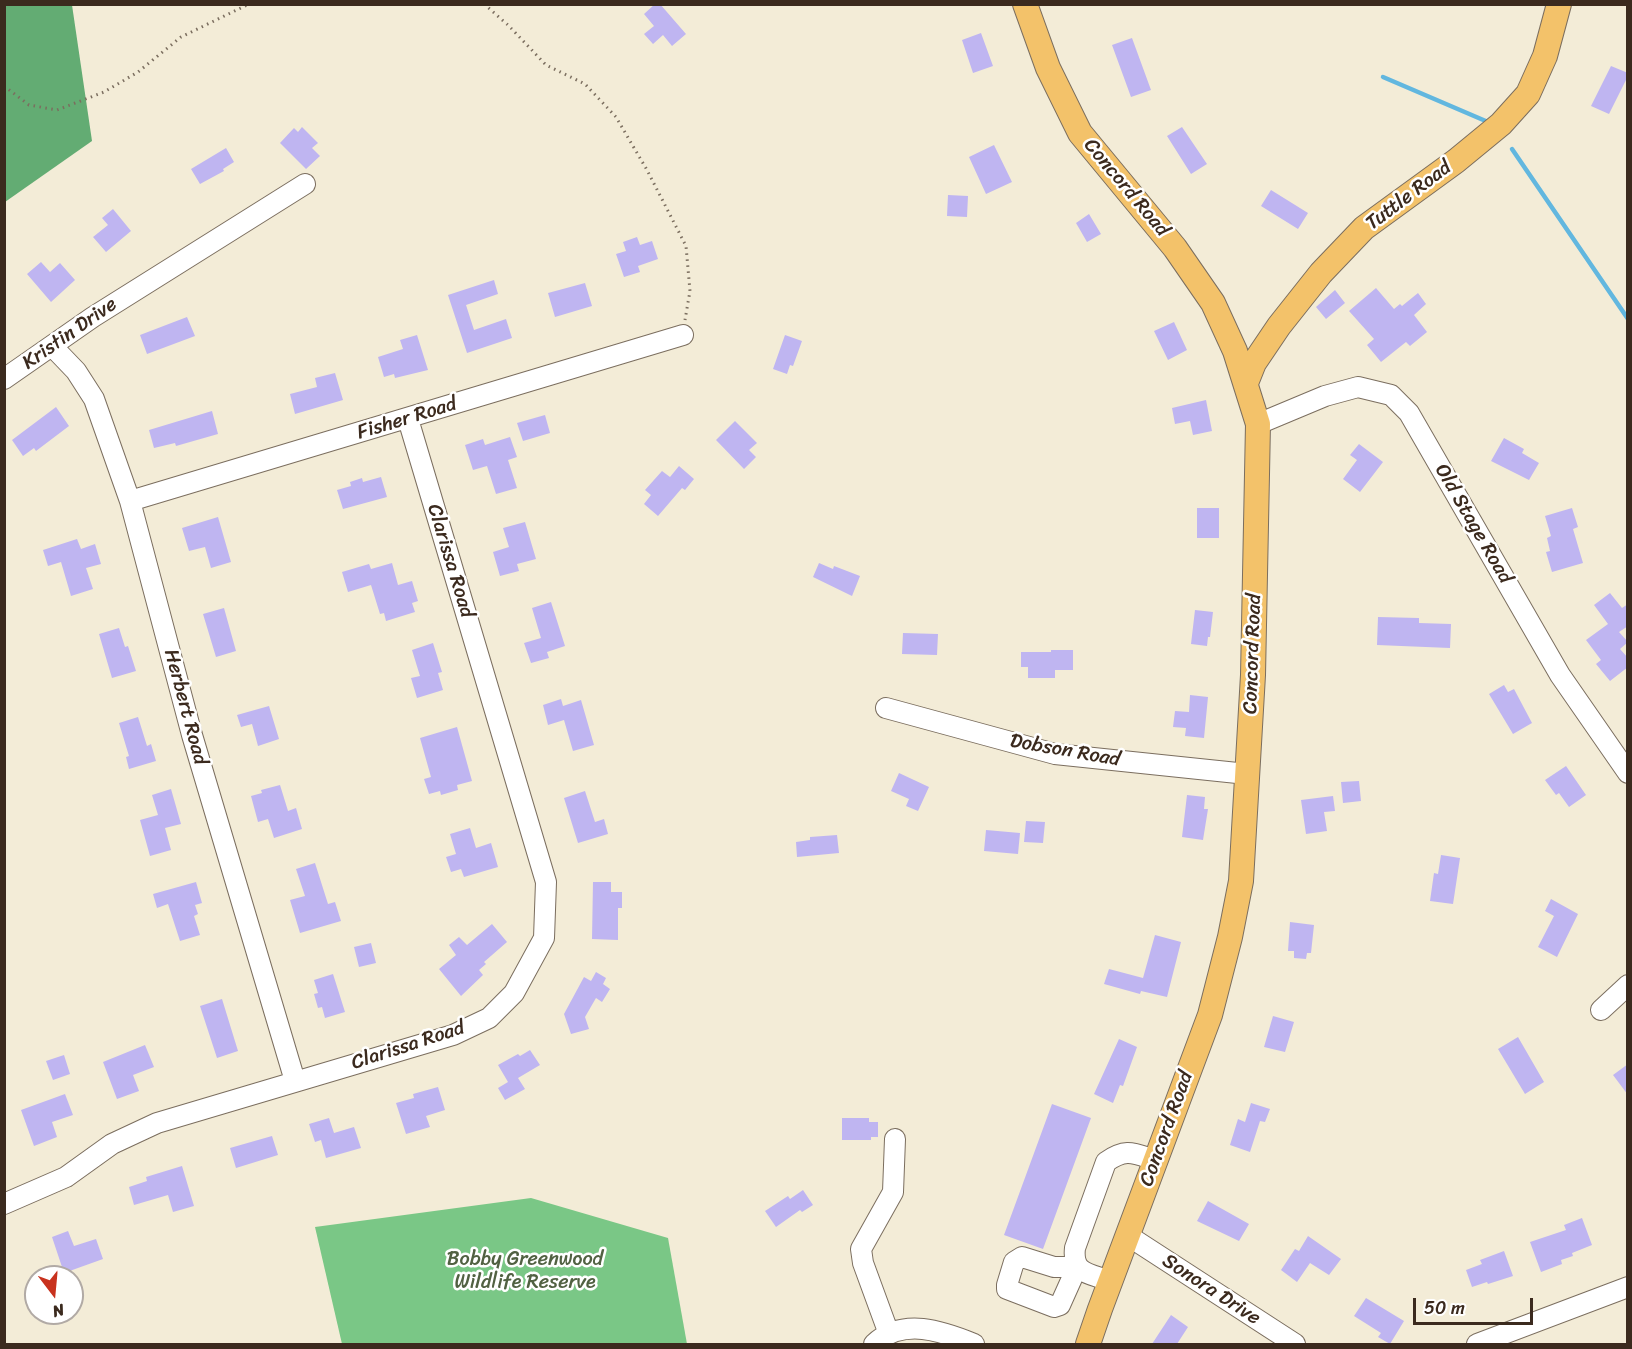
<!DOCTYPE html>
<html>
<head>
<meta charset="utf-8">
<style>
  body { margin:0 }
  #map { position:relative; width:1632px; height:1349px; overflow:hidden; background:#f3ecd7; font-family:Sriracha,sans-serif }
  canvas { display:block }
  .frame { position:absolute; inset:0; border:6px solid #3b2a1e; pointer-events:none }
  .north { position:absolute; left:24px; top:1265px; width:60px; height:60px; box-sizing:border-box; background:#fff; border:2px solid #b1aaa5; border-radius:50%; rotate:164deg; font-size:16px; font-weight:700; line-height:24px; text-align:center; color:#3b2a1e }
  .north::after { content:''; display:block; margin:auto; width:21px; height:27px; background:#c8321e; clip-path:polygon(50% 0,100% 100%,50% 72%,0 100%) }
  .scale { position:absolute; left:1413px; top:1298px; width:120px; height:27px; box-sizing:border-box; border:3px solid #3b2a1e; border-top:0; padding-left:8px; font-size:18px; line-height:21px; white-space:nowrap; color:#3b2a1e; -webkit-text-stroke:4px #fff; paint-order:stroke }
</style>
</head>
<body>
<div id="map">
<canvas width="1632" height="1349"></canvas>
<div class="frame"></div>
<div class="north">N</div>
<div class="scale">50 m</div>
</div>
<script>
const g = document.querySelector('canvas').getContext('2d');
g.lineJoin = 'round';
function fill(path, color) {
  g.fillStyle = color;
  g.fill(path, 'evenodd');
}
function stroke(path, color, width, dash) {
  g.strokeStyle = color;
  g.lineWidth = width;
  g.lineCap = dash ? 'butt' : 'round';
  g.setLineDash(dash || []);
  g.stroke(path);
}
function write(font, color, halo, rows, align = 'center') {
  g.font = font + ' Sriracha,sans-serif';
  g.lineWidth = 5;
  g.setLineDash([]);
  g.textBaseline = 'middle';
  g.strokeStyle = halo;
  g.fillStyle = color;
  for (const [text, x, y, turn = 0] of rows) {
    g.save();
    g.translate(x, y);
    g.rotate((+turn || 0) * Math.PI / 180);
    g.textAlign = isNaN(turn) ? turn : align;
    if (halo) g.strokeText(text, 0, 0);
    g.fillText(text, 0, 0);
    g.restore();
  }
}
fill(new Path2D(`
  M 531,1198 L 668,1238 L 687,1344 L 342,1344 L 315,1227 Z`), '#7ac786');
fill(new Path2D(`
  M 5,4 L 72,5 L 92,141 L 5,202 Z`), '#63ac73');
stroke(new Path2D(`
  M 1383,77 L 1488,122
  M 1512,149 L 1628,319`), '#62b7df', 4.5);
fill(new Path2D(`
  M 655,4 L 660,4 L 686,34 L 672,46 L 663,35 L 653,44 L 644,34 L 654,26 L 644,14 Z
  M 981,33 L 993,66 L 973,73 L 962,40 Z
  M 1132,38 L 1151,90 L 1131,97 L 1112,45 Z
  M 1611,66 L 1628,73 L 1628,76 L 1609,114 L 1591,106 Z
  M 302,127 L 318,143 L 312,148 L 320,156 L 306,169 L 280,143 L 294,128 L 298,132 Z
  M 1182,127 L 1207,164 L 1191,174 L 1167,136 Z
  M 994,145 L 1012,182 L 986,194 L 969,157 Z
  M 226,148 L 234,162 L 223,169 L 224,171 L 200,184 L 191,169 Z
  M 1271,190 L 1308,213 L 1298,229 L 1261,206 Z
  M 948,195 L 968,196 L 967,217 L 947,216 Z
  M 113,209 L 131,231 L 106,252 L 93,237 L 108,225 L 102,218 Z
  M 1089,214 L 1101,234 L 1087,242 L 1076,223 Z
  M 637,237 L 640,245 L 652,241 L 658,259 L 638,266 L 640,272 L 624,277 L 616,254 L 626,251 L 623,242 Z
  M 41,262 L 50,272 L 60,263 L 75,280 L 51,302 L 27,274 Z
  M 494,280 L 498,294 L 466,305 L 474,330 L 506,319 L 512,338 L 467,353 L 448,295 Z
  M 585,283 L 592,306 L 555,317 L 548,293 Z
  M 1376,288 L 1394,309 L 1400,304 L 1402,306 L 1418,293 L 1426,304 L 1414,315 L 1427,332 L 1410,346 L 1406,342 L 1381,362 L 1367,345 L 1374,339 L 1349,311 Z
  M 1335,290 L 1345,303 L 1326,319 L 1316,307 Z
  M 187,317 L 195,336 L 147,354 L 140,335 Z
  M 1174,322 L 1187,350 L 1168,360 L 1154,331 Z
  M 417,335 L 428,370 L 395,378 L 394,374 L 384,377 L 378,357 L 403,349 L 400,340 Z
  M 785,335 L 802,341 L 793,366 L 790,365 L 787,374 L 773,369 Z
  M 335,373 L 343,400 L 295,414 L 290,394 L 317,387 L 315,378 Z
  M 1206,400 L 1212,431 L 1193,435 L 1190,421 L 1175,424 L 1172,408 Z
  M 56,407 L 69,426 L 36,451 L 34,448 L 23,456 L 12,440 Z
  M 212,411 L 218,434 L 176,446 L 175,443 L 154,448 L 149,430 Z
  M 545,415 L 550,433 L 523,441 L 517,423 Z
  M 735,421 L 757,443 L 749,450 L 756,457 L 744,469 L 716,440 Z
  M 510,437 L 517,457 L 508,460 L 517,488 L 496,494 L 487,466 L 473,470 L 465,445 L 483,439 L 485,445 Z
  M 1504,438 L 1524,449 L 1522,453 L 1539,463 L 1529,480 L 1491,461 Z
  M 1359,444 L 1383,462 L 1360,492 L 1343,479 L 1357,460 L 1350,455 Z
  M 679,466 L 694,479 L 685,490 L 682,488 L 658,516 L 644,504 L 651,495 L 645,490 L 662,471 L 670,477 Z
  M 381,477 L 387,497 L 343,509 L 337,490 L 351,486 L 350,482 L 362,478 L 363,482 Z
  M 1197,508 L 1219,508 L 1219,538 L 1197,538 Z
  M 1572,508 L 1578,527 L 1573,529 L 1583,563 L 1552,572 L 1546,552 L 1550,551 L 1547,538 L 1551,536 L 1545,516 Z
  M 218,517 L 231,562 L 211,568 L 205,547 L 189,551 L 182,528 Z
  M 525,522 L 536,559 L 517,564 L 519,571 L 500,576 L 493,552 L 509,547 L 503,528 Z
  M 77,539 L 81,549 L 95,544 L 101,564 L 86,568 L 93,589 L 71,596 L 61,562 L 48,566 L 43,550 Z
  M 392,563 L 398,585 L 412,581 L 418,601 L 412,603 L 415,612 L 386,621 L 384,613 L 380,614 L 371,585 L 348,592 L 342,572 L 369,564 L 371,569 Z
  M 819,563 L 833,569 L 834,566 L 860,576 L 852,596 L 813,577 Z
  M 1610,593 L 1622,608 L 1628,604 L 1628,626 L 1619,632 L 1628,642 L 1620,649 L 1628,658 L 1628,667 L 1610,681 L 1596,664 L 1601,660 L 1586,640 L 1608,624 L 1594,605 Z
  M 551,602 L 565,646 L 547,652 L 549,658 L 531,663 L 524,643 L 541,638 L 532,608 Z
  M 224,608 L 236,651 L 216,657 L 203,614 Z
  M 1195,610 L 1213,612 L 1210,637 L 1208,637 L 1207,646 L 1191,644 Z
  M 1378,617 L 1419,618 L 1419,623 L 1451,624 L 1450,648 L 1377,645 Z
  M 119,628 L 125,647 L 128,646 L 136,671 L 112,678 L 99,634 Z
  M 903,633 L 938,634 L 937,655 L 902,654 Z
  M 433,643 L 442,672 L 438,673 L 443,690 L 417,698 L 411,678 L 420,676 L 412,650 Z
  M 1051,650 L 1073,650 L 1073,670 L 1055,670 L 1055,678 L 1028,678 L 1028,667 L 1021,667 L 1021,652 L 1051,652 Z
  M 1504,685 L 1508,692 L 1514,689 L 1532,723 L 1513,734 L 1489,694 Z
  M 1190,695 L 1208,697 L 1204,738 L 1185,736 L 1186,728 L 1173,727 L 1175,711 L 1189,712 Z
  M 561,699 L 563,706 L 581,700 L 594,745 L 573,751 L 564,720 L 548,725 L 543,705 Z
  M 269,706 L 279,739 L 258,746 L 252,724 L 241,727 L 237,715 Z
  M 138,717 L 147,746 L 151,744 L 156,761 L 129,769 L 126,757 L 129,756 L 119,723 Z
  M 457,727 L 472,781 L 457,785 L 458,790 L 441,795 L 440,791 L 429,794 L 424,779 L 431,777 L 420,738 Z
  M 1566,766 L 1586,795 L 1569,807 L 1559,793 L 1556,795 L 1545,780 Z
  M 899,773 L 929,787 L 918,811 L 906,806 L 909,799 L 891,791 Z
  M 1359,781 L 1361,801 L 1343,803 L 1341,782 Z
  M 280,785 L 288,811 L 296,808 L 302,829 L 274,838 L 268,819 L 258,822 L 251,796 L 262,793 L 261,790 Z
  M 171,789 L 181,824 L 165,828 L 171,850 L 150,856 L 140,820 L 158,815 L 152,795 Z
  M 585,791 L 595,822 L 604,819 L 608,834 L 578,843 L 564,798 Z
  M 1187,795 L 1205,797 L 1204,809 L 1208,809 L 1203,840 L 1182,837 Z
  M 1333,796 L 1335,811 L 1324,812 L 1327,831 L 1306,834 L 1301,800 Z
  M 1026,821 L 1045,822 L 1043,843 L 1024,842 Z
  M 470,828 L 476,848 L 491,843 L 498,867 L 464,877 L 461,869 L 451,872 L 446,857 L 456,854 L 450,834 Z
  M 986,830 L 1020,833 L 1018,854 L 984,851 Z
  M 837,835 L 839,853 L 797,857 L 796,842 L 810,840 L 810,837 Z
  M 1441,855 L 1460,858 L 1453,904 L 1430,901 L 1434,873 L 1438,874 Z
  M 315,863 L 328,904 L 335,902 L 341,921 L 300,933 L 290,900 L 305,896 L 296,869 Z
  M 196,882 L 202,903 L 195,905 L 198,914 L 194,916 L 200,935 L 180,941 L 168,904 L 157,908 L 153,894 Z
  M 593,882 L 611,882 L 611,892 L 622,892 L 622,908 L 618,908 L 618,940 L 592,939 Z
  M 1551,899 L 1578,914 L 1557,957 L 1538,947 L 1554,916 L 1545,911 Z
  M 1290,922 L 1314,925 L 1311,953 L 1307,953 L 1306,959 L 1294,958 L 1294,951 L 1288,951 Z
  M 492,924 L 507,942 L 484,962 L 486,964 L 479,970 L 483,975 L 461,996 L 439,969 L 456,955 L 449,945 L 459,937 L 467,945 Z
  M 1155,935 L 1181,942 L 1167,997 L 1141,991 L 1140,994 L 1104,984 L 1109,969 L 1143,978 Z
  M 371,943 L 376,963 L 359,967 L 354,947 Z
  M 596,972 L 606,978 L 603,984 L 610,989 L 602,1002 L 596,998 L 585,1017 L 589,1029 L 571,1034 L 564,1014 L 584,977 L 591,981 Z
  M 333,974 L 345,1012 L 325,1018 L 322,1007 L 318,1008 L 314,994 L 318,993 L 314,980 Z
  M 222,999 L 238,1051 L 217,1058 L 200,1006 Z
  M 1273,1016 L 1294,1022 L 1285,1052 L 1264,1047 Z
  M 1518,1037 L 1544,1082 L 1525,1094 L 1498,1049 Z
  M 1119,1039 L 1137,1047 L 1123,1086 L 1120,1085 L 1113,1103 L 1094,1094 Z
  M 145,1045 L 154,1067 L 133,1075 L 139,1091 L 117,1099 L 103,1062 Z
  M 530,1050 L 540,1065 L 518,1078 L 525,1089 L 505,1100 L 498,1088 L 508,1082 L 498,1065 L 518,1054 L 520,1056 Z
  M 64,1055 L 70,1074 L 53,1080 L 46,1061 Z
  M 1628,1064 L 1628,1095 L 1613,1075 Z
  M 438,1087 L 445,1110 L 426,1116 L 430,1127 L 406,1134 L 396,1103 L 414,1098 L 413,1094 Z
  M 65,1094 L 73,1115 L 52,1122 L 57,1137 L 34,1146 L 21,1110 Z
  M 1251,1103 L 1270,1109 L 1265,1122 L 1260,1121 L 1250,1152 L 1230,1145 L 1238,1119 L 1245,1122 Z
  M 1052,1104 L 1091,1118 L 1043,1249 L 1004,1235 Z
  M 329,1118 L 334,1133 L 354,1127 L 361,1148 L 326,1158 L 321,1140 L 315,1142 L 309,1124 Z
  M 842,1118 L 869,1118 L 869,1122 L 878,1122 L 878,1137 L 871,1137 L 871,1140 L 842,1140 Z
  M 272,1136 L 278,1155 L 236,1168 L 230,1148 Z
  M 182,1166 L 194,1206 L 173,1212 L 168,1195 L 134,1205 L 129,1187 L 147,1181 L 146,1177 Z
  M 803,1190 L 813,1205 L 802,1212 L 800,1210 L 776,1227 L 765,1211 L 788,1196 L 790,1199 Z
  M 1208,1201 L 1249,1224 L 1239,1241 L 1197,1221 Z
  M 1582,1218 L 1592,1245 L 1572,1253 L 1573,1256 L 1561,1260 L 1562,1264 L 1541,1272 L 1530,1242 L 1566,1230 L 1564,1225 Z
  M 68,1231 L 74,1246 L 96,1239 L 103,1259 L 64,1273 L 52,1237 Z
  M 1308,1236 L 1341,1259 L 1329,1275 L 1310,1263 L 1297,1282 L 1281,1270 L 1295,1249 L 1299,1251 Z
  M 1504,1251 L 1513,1276 L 1488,1284 L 1487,1282 L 1472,1287 L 1466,1270 L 1482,1264 L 1480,1260 Z
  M 1366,1298 L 1404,1321 L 1390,1344 L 1378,1337 L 1381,1333 L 1354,1316 Z
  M 1171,1315 L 1188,1327 L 1177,1344 L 1152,1344 Z`), '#bfb5f1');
const minor = new Path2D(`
  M 52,346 L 76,371 L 94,399 L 130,501 L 192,735 L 295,1081
  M 4,379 L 93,317 L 305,184
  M 1258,424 L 1325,396 L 1358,387 L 1391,395 L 1409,413 L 1560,675 L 1628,773
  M 130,501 L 683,335
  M 886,708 L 1055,754 L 1247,774
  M 1601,1010 L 1628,985
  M 4,1204 L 66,1177 L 112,1144 L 157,1123 L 453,1035 L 489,1018 L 514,993 L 544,938 L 546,882 L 408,419
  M 1127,1235 L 1295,1344
  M 1022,1257 L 1054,1267 L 1077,1267 L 1060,1305 L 1054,1307 L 1007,1289 L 1007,1285 L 1014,1262 Z
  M 1110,1281 C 1089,1273 1072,1274 1075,1248 L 1106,1162 C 1126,1148 1133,1153 1155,1160
  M 889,1334 L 863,1263 L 861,1249 L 893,1192 L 895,1139
  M 874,1344 C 903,1317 942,1331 974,1344
  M 1477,1344 L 1628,1287`);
const major = new Path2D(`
  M 1025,4 L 1048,68 L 1080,133 L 1175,248 L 1213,303 L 1235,351 L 1258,424 L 1253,675 L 1241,881 L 1230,937 L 1210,1015 L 1100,1309 L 1088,1344
  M 1246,383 L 1254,363 L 1279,326 L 1321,273 L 1364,228 L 1456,161 L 1501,124 L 1528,94 L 1545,56 L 1559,4`);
stroke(minor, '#7b6e5f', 22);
stroke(major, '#7b6e5f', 26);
stroke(new Path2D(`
  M 484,4 L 508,25 L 546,65 L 585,84 L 616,117 L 647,170 L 686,246 L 690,291 L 685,320
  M 4,86 L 29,105 L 57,110 L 104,92 L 138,72 L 181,37 L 249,4`), '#7b6e5f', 3, [1.5, 4.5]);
stroke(minor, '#fff', 20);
stroke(major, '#f3c26a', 24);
write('20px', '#3b2a1e', '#fff', [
  ["Concord Road",1126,188,50],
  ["Tuttle Road",1409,196,-37],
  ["Kristin Drive",70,334,-35],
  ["Fisher Road",407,419,-17],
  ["Old Stage Road",1473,524,60],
  ["Clarissa Road",450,561,73],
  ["Concord Road",1253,654,-88],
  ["Herbert Road",185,707,75],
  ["Dobson Road",1065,751,10],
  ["Clarissa Road",408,1046,-18],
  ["Concord Road",1167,1129,-70],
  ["Sonora Drive",1211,1290,33]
]);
write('20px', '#516142', '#fff', [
  ["Bobby Greenwood",525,1260],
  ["Wildlife Reserve",525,1283]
]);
</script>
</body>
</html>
